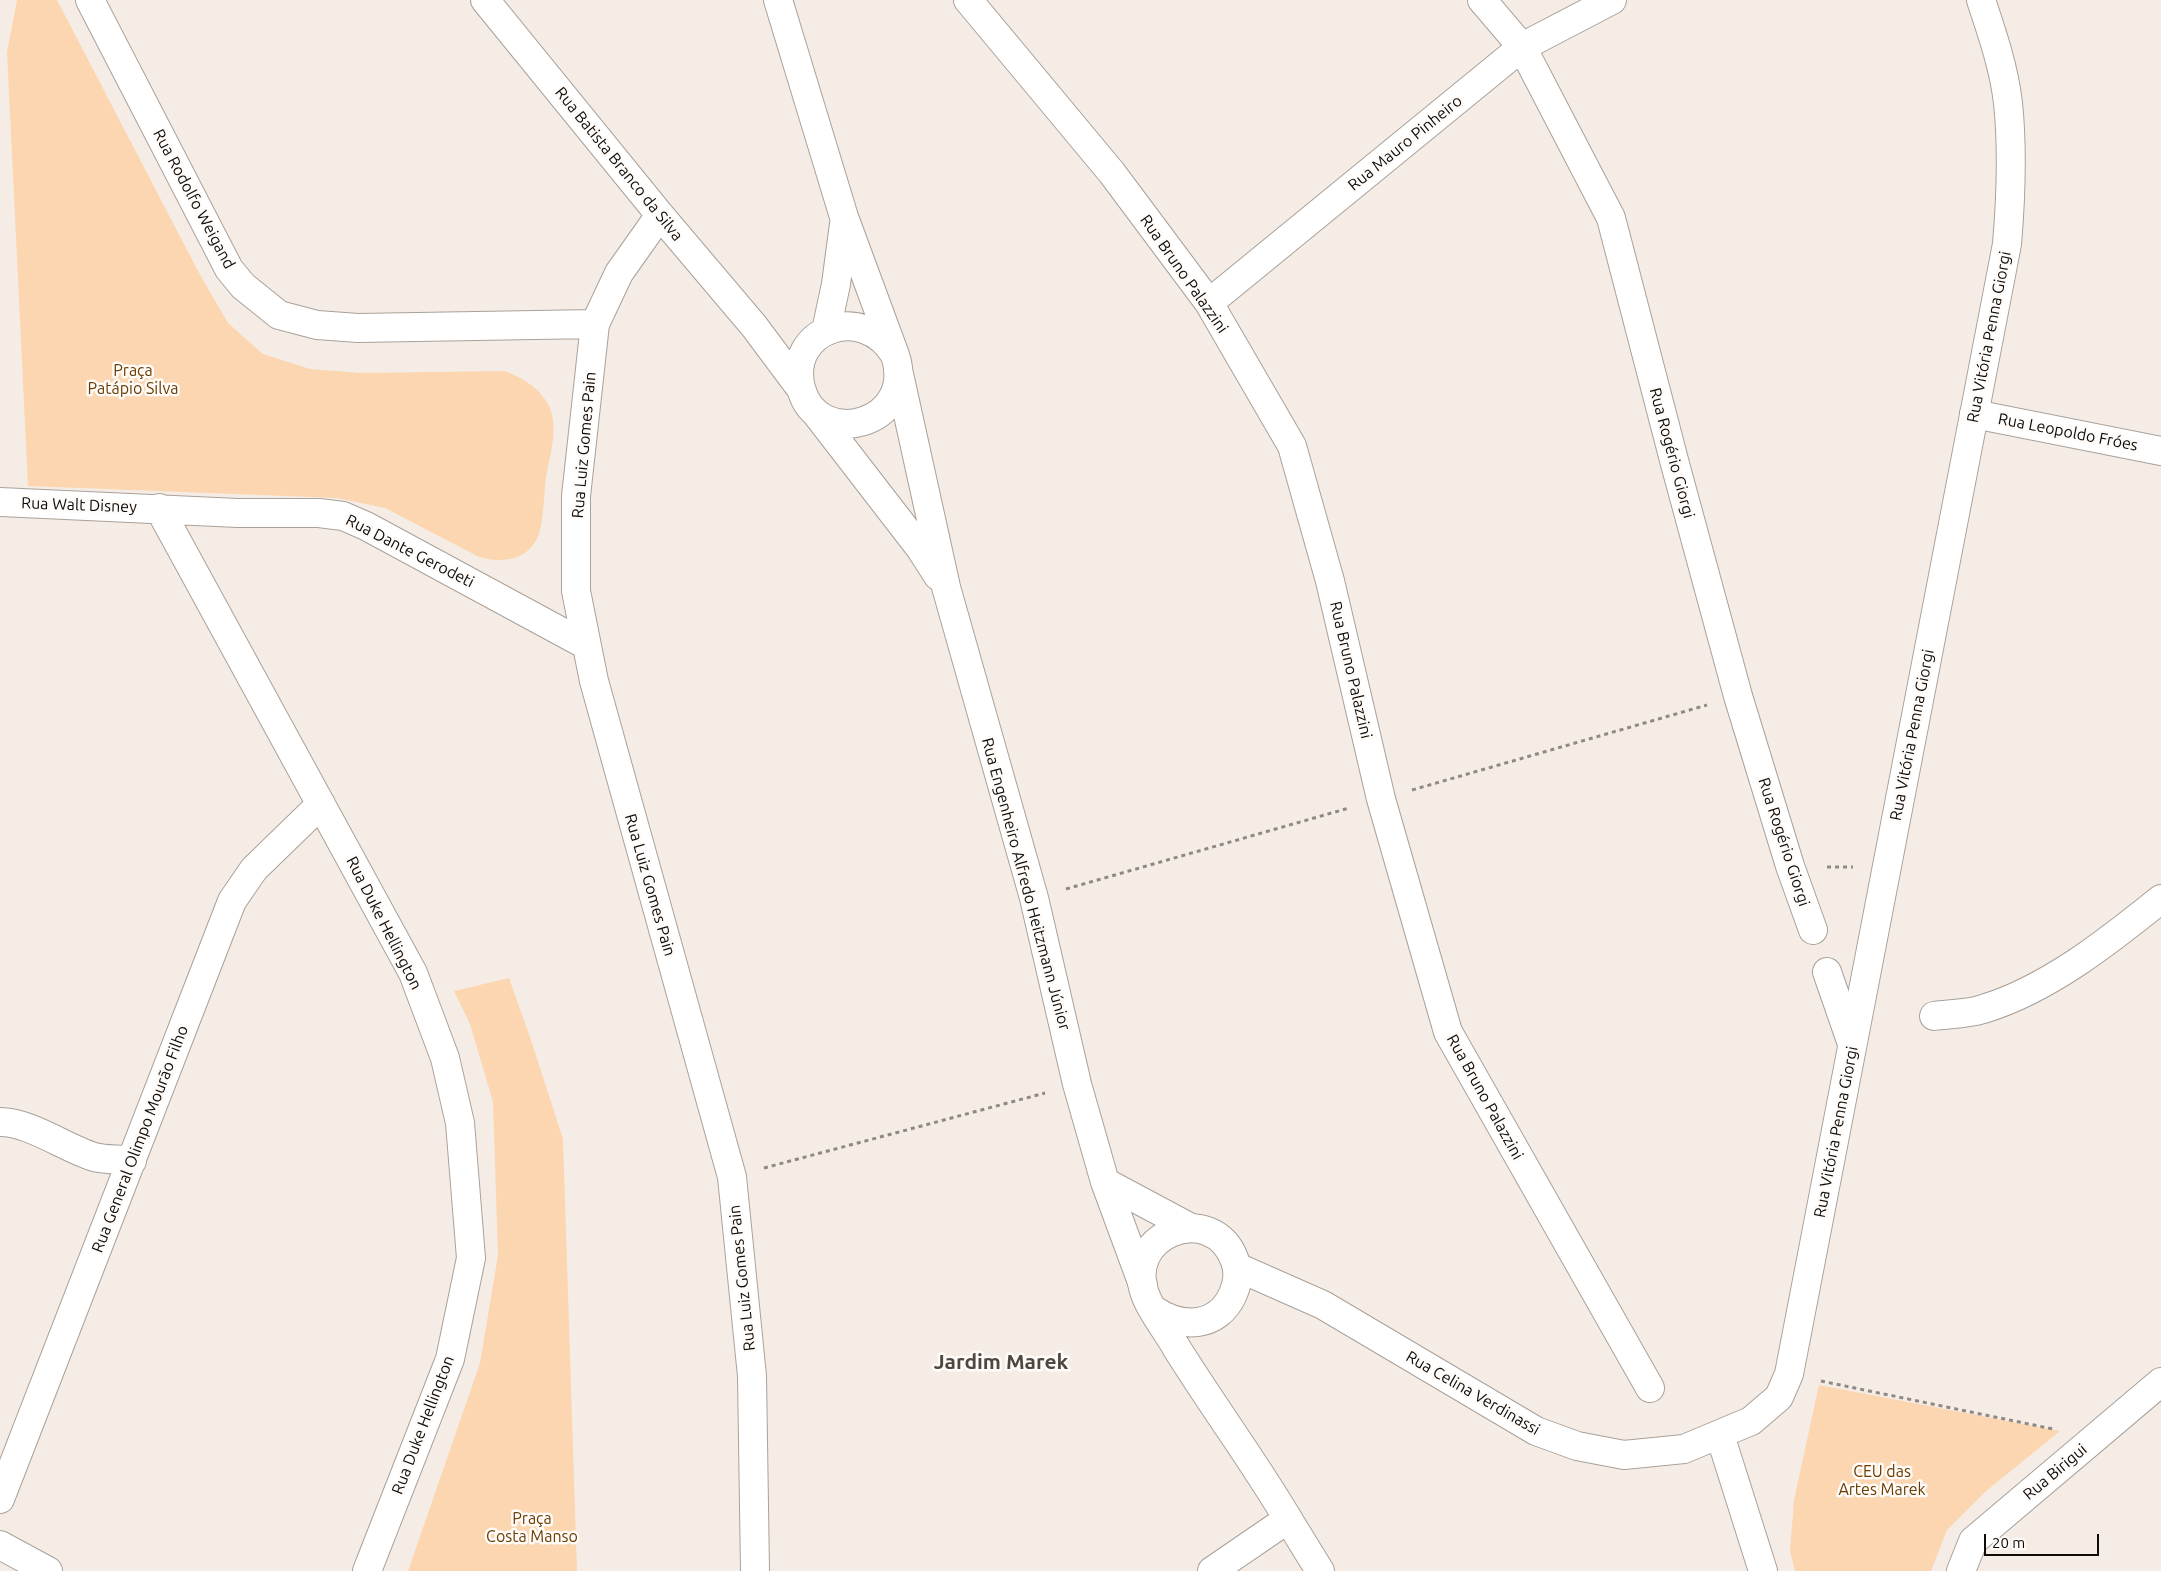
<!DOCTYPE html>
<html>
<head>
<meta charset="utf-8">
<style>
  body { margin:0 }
  #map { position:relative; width:2161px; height:1571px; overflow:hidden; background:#f5ede5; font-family:Ubuntu,sans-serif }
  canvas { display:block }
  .scale { position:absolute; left:1984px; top:1534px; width:115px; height:22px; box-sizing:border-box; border:2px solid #0e0b09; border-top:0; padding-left:6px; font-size:15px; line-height:18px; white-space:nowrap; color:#0e0b09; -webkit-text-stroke:4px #fefbf8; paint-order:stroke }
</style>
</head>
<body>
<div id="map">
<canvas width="2161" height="1571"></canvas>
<div class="scale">20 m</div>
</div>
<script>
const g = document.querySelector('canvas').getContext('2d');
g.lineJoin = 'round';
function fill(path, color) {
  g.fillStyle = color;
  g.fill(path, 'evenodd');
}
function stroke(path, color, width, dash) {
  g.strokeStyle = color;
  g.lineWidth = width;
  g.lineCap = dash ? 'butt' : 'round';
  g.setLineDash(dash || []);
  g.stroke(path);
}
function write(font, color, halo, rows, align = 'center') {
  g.font = font + ' Ubuntu,sans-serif';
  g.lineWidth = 5;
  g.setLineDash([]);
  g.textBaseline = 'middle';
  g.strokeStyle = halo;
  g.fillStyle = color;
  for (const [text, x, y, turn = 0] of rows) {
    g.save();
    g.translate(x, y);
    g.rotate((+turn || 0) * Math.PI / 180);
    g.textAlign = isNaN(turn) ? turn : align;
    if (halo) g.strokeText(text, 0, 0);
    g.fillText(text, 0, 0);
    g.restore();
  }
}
fill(new Path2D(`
  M 17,0 L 57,0 L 199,273 L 228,323 L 263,354 L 310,369 L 361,373 L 505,371 C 524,379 539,387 549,406 C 559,427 550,455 546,477 C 544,493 544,510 541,526 C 535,558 507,565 479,557 L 385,508 L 337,498 L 28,486 L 7,52 Z
  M 509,978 L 531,1040 L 563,1139 L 577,1571 L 408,1571 L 480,1363 L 498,1255 L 493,1102 L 470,1024 L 454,991 Z
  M 1819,1385 L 2060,1431 L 1985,1492 L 1947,1530 L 1931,1571 L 1795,1571 L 1790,1551 L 1794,1500 Z`), '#fbd6b0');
const pedestrian = new Path2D(`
  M 1827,972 L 1852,1044`);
const minor = new Path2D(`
  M 90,0 L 229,269 L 243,286 L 279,315 L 317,325 L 358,328 L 595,324
  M 485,0 L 660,215 L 754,326 L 801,389
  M 778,0 L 844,217 L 895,355 C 918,425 817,451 801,388 C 786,330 863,301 895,355
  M 968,0 L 1112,173 L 1209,303 L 1292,446 L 1330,581 L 1381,799 L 1448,1032 L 1650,1388
  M 1482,0 L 1522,47 L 1611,218 L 1675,464 L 1738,696 L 1790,866 L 1813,930
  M 660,215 L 619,273 L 595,324 L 576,496 L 576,591 L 594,681 L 732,1177 L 752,1376 L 755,1571
  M 1209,303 L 1522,47 L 1612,0
  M 826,331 L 836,284 L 844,224
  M 899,374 L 946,587 L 1034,898 L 1077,1084 L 1105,1182 L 1143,1285
  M 815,412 L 920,548 L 938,576
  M 1974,414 L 2161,451
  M 0,502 L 238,513 L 319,513 L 343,516 L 366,526 L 586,645
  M 159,508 L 413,973 L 445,1058 L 460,1123 L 471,1258 L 450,1359 L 367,1571
  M 1934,1016 C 1949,1014 1968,1014 1983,1009 C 2047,990 2109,941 2161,899
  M 0,1122 C 30,1122 65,1148 94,1157 C 105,1160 120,1159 132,1161
  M 1105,1182 L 1191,1228
  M 1720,1435 L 1763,1571
  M 0,1499 L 232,901 L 254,869 L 321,804
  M 1288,1519 L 1320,1571
  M 1961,1571 L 1973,1541 L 2161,1382`);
const tertiary = new Path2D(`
  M 1237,1267 L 1323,1305 L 1536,1431 L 1577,1446 L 1624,1455 L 1684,1449 L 1751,1421 L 1779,1397 L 1789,1374 L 2007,244 C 2011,197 2013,151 2008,103 C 2004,68 1992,33 1981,0
  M 1154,1310 C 1182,1329 1218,1328 1233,1294 C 1238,1283 1239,1272 1235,1261 C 1213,1198 1118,1235 1147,1299 C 1154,1315 1167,1331 1176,1347 C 1212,1405 1253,1460 1288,1519 L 1212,1571
  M 0,1545 L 48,1571`);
stroke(pedestrian, '#a9a19a', 30);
stroke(minor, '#a9a19a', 30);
stroke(tertiary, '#a9a19a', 30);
stroke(new Path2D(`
  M 1412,790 L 1707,705
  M 1827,867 L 1853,867
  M 1066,889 L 1349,808
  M 764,1168 L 1045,1093
  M 1821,1381 L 2053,1429`), '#8f8984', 3, [4, 4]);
stroke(pedestrian, '#fff', 28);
stroke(minor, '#fff', 28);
stroke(tertiary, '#fff', 28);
write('16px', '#0e0b09', '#fefbf8', [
  ["Rua Mauro Pinheiro",1405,143,-39],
  ["Rua Batista Branco da Silva",619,164,51],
  ["Rua Rodolfo Weigand",194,199,62],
  ["Rua Bruno Palazzini",1184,274,55],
  ["Rua Vitória Penna Giorgi",1989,337,-79],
  ["Rua Leopoldo Fróes",2068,432,11],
  ["Rua Luiz Gomes Pain",584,445,-85],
  ["Rua Rogério Giorgi",1672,453,75],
  ["Rua Walt Disney",79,505,2],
  ["Rua Dante Gerodeti",410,551,27],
  ["Rua Bruno Palazzini",1351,670,77],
  ["Rua Vitória Penna Giorgi",1912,735,-79],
  ["Rua Rogério Giorgi",1784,842,72],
  ["Rua Engenheiro Alfredo Heitzmann Júnior",1026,884,75],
  ["Rua Luiz Gomes Pain",650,885,74],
  ["Rua Duke Hellington",384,923,63],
  ["Rua Bruno Palazzini",1485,1097,61],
  ["Rua Vitória Penna Giorgi",1836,1132,-79],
  ["Rua General Olimpo Mourão Filho",140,1139,-69],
  ["Rua Luiz Gomes Pain",742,1278,-96],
  ["Rua Celina Verdinassi",1473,1393,30],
  ["Rua Duke Hellington",423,1425,-69],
  ["Rua Birigui",2055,1472,-40]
]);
write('16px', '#693d00', '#fefbf8', [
  ["Praça",133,371],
  ["Patápio Silva",133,389],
  ["CEU das",1882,1472],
  ["Artes Marek",1882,1490],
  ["Praça",532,1519],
  ["Costa Manso",532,1537]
]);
write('bold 21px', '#4d4740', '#fefbf8', [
  ["Jardim Marek",1001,1362]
]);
</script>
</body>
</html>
